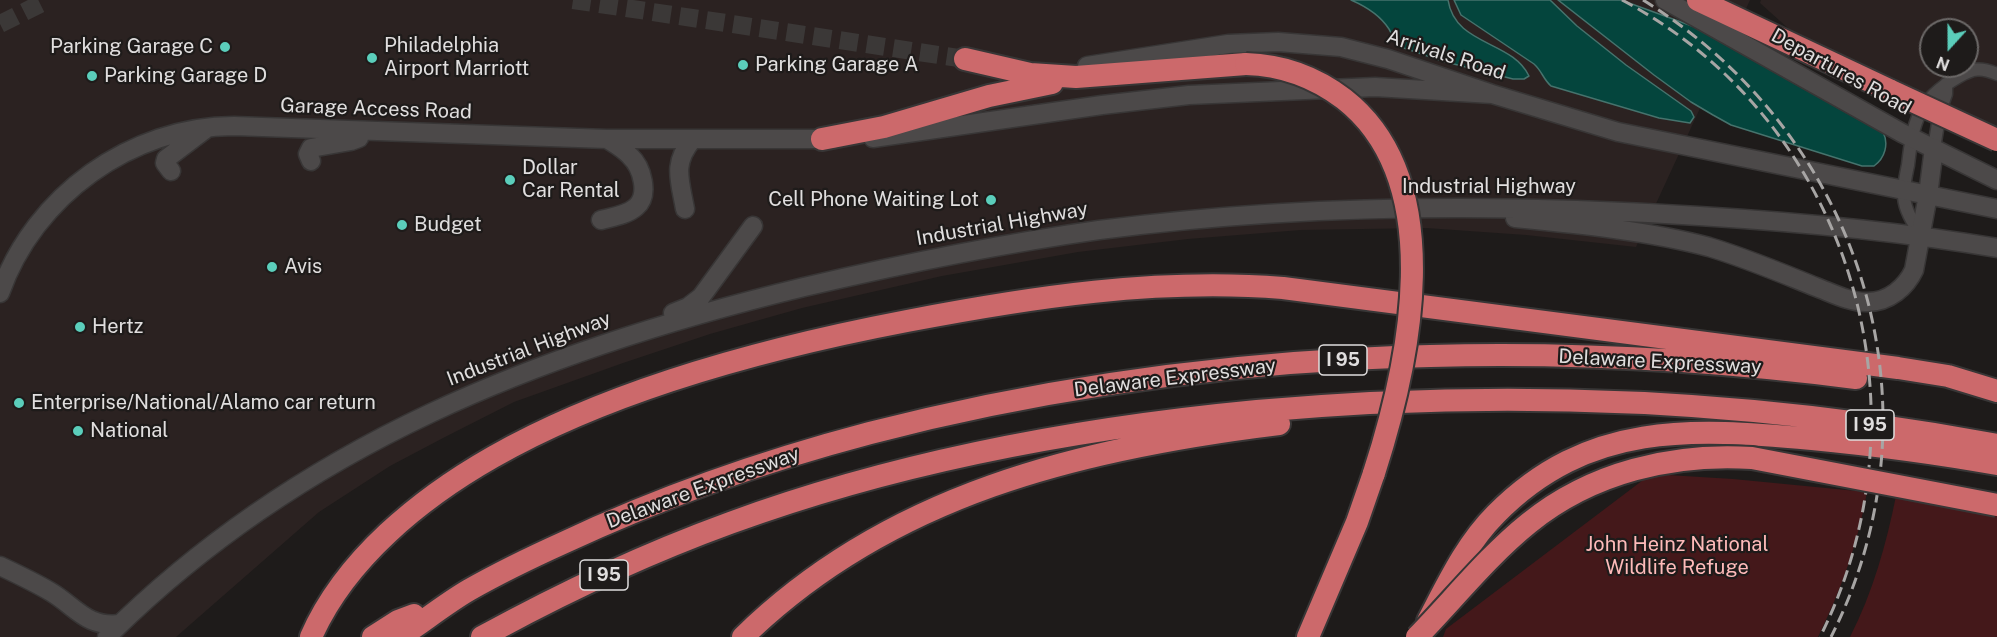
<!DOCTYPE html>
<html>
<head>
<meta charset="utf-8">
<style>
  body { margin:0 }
  #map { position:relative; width:1997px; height:637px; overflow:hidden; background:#1e1b1a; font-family:"Public Sans",sans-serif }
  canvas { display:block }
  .north { position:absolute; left:1919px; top:18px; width:60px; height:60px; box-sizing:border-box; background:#1e1b1a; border:2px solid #6c6968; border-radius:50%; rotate:201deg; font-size:16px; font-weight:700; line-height:24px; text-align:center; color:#e0dede }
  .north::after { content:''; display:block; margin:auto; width:21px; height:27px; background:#5bcebb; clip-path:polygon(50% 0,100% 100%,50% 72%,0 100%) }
</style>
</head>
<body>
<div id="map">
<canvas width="1997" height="637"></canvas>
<div class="north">N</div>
</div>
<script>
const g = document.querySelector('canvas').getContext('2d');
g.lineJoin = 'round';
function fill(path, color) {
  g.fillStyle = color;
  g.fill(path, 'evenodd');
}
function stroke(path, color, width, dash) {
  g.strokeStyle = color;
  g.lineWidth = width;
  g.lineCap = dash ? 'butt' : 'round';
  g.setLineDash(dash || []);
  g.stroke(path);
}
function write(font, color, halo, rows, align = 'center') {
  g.font = font + ' "Public Sans",sans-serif';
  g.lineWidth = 4.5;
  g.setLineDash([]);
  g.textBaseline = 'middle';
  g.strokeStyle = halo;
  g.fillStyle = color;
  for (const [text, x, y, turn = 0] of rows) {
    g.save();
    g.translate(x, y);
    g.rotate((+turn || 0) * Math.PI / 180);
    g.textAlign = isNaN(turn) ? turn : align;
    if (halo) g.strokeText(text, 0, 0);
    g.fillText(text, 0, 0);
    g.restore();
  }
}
fill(new Path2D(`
  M 0,0 L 1750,0 L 1636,247 L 1526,235 L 1426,228 L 1301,230 L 1188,239 L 1078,252 L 942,276 L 802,308 L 710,334 L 623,363 L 514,402 L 445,437 L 390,466 L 319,512 L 176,637 L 0,637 Z
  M 1761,0 L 1997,0 L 1997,129 L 1790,30 L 1760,3 ZM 1931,30 L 1967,30 L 1967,66 L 1931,66 Z`), '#2b2221');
fill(new Path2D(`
  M 1651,474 L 1733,479 L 1867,492 C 1858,543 1841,590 1818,637 L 1443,637 L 1446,629 Z
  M 1896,496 L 1997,512 L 1997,637 L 1850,637 C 1873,592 1886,545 1896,496 Z`), '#44181a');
const water = new Path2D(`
  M 1351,0 L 1448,0 C 1455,46 1512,40 1529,76 L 1524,79 L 1513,79 L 1442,61 L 1398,46 C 1394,41 1392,34 1389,29 C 1380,15 1365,6 1351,0 Z
  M 1454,0 L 1550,0 L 1577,26 L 1626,65 L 1691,111 L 1694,117 L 1690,123 L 1659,118 L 1551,86 C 1543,79 1542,71 1534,64 L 1461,15 Z
  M 1558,0 L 1621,0 L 1703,30 L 1883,132 C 1889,144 1885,158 1874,166 L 1862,166 L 1731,125 L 1713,115 L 1691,102 L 1654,75 Z`);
fill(water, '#04453d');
stroke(water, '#46736d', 1.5);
stroke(new Path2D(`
  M 573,0 L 965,59
  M 0,24 L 48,0`), '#3b3837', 18, [18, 9]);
const street = new Path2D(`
  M 1934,148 L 1940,111 L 1946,94 L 1946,84
  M 1921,235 C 1914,224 1905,211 1904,197 C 1903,187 1906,175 1908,165 C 1913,121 1918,100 1958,77 C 1973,68 1981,67 1997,74`);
const secondary = new Path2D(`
  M 1665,0 L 1902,133 L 1997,180
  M 1087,66 L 1228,44 L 1278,42 L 1341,47 L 1388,59 L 1492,94 L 1618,132 L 1997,209
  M 873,138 L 1102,105 L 1189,95 L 1375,87 L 1492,94
  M 311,161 L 308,154 L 311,148 L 351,141 L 359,138
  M 171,171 L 165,163 L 166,159 L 207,128
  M 685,209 C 680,180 672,164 692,140
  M 1515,218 C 1577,224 1649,231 1709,247 C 1746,258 1781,273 1816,287 C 1832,293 1851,303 1868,302 C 1889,302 1906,287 1914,270 L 1928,195 L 1934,148
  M 601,220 C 612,217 627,215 636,207 C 650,195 642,167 630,156 C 624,149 615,144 607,139
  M 0,293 C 34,196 131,126 234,126 L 607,139 L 833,139
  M 673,313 L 688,307 L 701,297 L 753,226
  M 0,566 C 17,574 34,582 51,592 C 76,607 87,628 120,624
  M 107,637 C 300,444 544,350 804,287 C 902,264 1000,244 1099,230 C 1297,204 1499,203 1699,216 C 1798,222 1898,231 1997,248`);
const highway = new Path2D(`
  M 1698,0 L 1891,91
  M 965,59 L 1030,74 L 1076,77 L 1246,64
  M 822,139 L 884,127 L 989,96 L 1052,83
  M 1428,621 C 1448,583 1466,544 1496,514 C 1588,421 1692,428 1812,439 C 1874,445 1936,453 1997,464
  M 311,637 C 345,559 421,498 493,457 C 614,388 771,347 907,321 C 1032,297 1157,278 1283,288 L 1898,368 L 1948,376 L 1997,391
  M 373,637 L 398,621 L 414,615
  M 400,637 C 423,622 445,604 469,590 C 499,573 532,557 563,543 C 663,496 764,461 870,433 C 1190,350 1529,336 1856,378
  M 482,637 C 562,593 645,554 730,523 C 899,461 1078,428 1257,411 C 1504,389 1753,399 1997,445
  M 743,637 C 889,494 1082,448 1279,424
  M 1308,637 L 1357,522 L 1374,473`);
stroke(street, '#383636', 15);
stroke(secondary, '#383636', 21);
stroke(highway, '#383636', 26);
stroke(street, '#4c4949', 12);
stroke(secondary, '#4c4949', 18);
stroke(highway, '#cc696b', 22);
stroke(new Path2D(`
  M 1622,0 C 1851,121 1935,408 1820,637
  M 1643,0 C 1860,134 1948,405 1831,637`), '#a7a5a4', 3, [12, 6]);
const highwayBridge = new Path2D(`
  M 1246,64 C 1282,65 1315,77 1344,99 C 1450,182 1409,365 1374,473
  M 1891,91 L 1997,140
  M 1417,637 C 1454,599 1488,556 1529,523 C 1592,472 1673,453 1752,458 L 1997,505`);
stroke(highwayBridge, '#383636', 26, []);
stroke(highwayBridge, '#cc696b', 22);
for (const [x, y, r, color] of [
  [225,47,6,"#5bcebb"],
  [372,58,6,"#5bcebb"],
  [743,65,6,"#5bcebb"],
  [92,76,6,"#5bcebb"],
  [510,180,6,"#5bcebb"],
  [991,200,6,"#5bcebb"],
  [402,225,6,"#5bcebb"],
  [272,267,6,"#5bcebb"],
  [80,327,6,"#5bcebb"],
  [19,403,6,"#5bcebb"],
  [78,431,6,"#5bcebb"]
]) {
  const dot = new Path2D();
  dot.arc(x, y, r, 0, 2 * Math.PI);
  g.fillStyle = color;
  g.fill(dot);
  stroke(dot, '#1e1b1a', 2);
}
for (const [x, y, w] of [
  [1343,360,48],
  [1870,425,48],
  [604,575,48]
]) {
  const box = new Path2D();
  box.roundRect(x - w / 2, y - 15, w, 30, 4.5);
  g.fillStyle = '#1e1b1a';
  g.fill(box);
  stroke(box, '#e0dede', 1.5);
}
write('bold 18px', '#e0dede', null, [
  ["I 95",1343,360],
  ["I 95",1870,425],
  ["I 95",604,575]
]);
write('20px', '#e0dede', '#1e1b1a', [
  ["Philadelphia",384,46],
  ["Airport Marriott",384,69],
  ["Parking Garage C",213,47,"right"],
  ["Parking Garage A",755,65],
  ["Parking Garage D",104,76],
  ["Dollar",522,168],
  ["Car Rental",522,191],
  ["Cell Phone Waiting Lot",979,200,"right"],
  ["Budget",414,225],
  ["Avis",284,267],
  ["Hertz",92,327],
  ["Enterprise/National/Alamo car return",31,403],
  ["National",90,431]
], 'left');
write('20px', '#e0dede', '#1e1b1a', [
  ["Arrivals Road",1446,55,18],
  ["Departures Road",1841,72,29],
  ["Garage Access Road",376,109,2],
  ["Industrial Highway",1489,187],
  ["Industrial Highway",1002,224,-10],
  ["Industrial Highway",529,349,-21],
  ["Delaware Expressway",1660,362,3],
  ["Delaware Expressway",1175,378,-7],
  ["Delaware Expressway",703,488,-20]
]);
write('20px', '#febab9', '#1e1b1a', [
  ["John Heinz National",1677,545],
  ["Wildlife Refuge",1677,568]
]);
</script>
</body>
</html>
